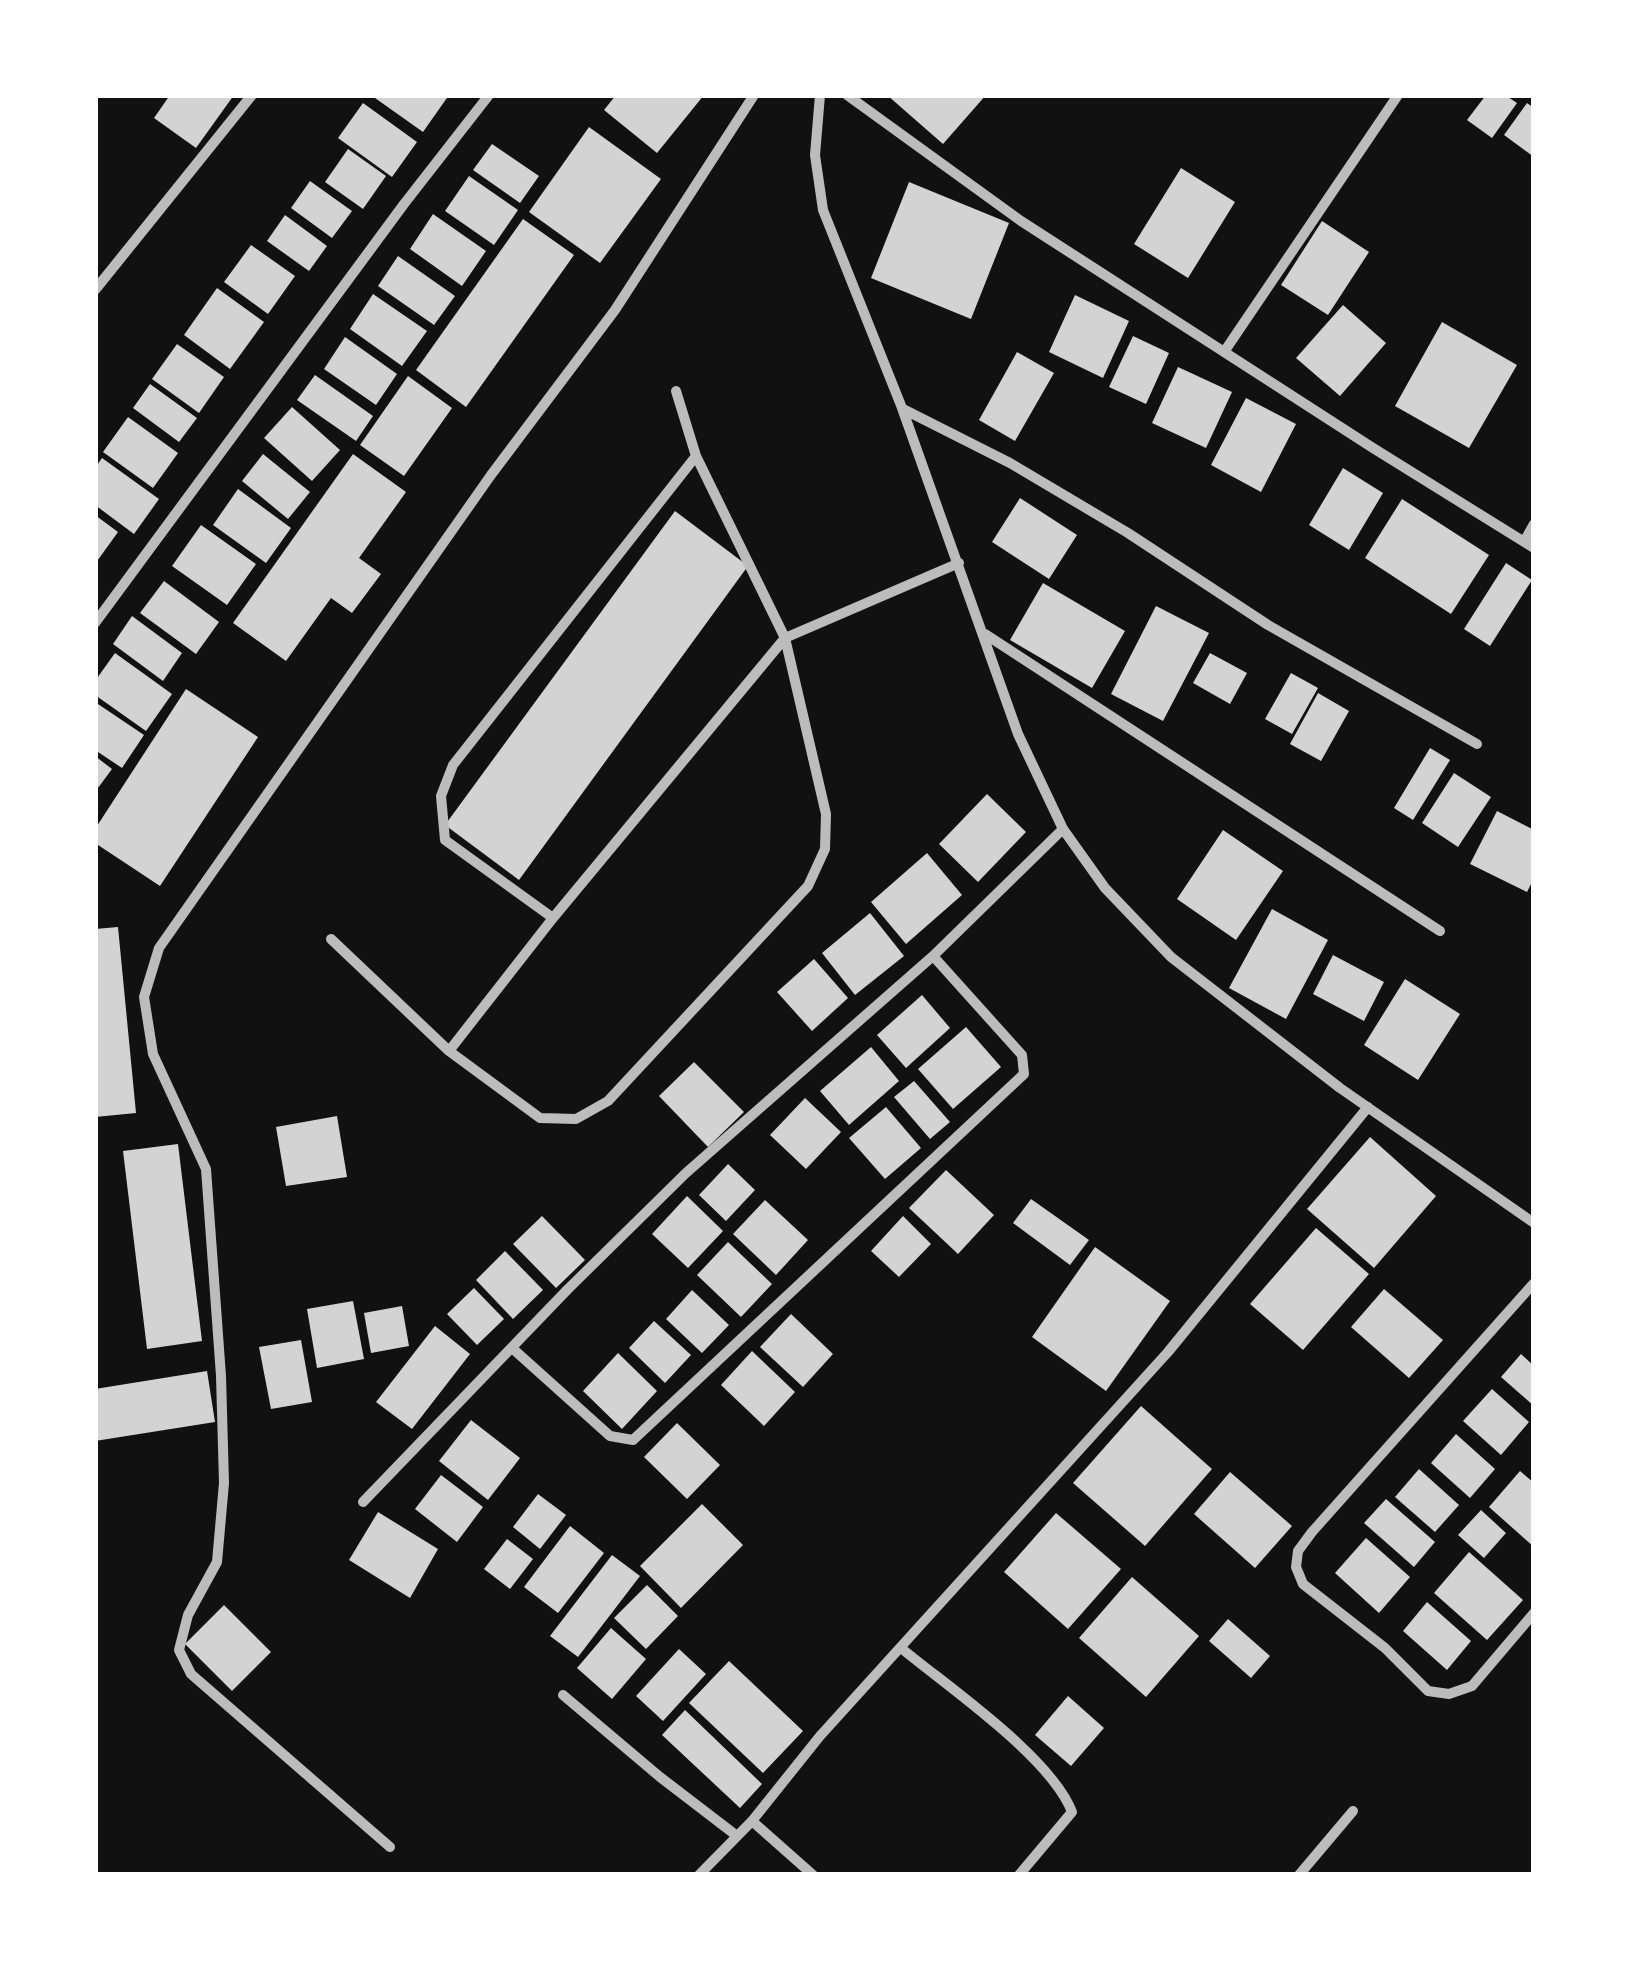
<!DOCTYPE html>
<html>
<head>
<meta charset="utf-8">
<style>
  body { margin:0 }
  #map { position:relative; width:1629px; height:1970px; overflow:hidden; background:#111; font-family:"DejaVu Sans",sans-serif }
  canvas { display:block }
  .frame { position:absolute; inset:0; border:98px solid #fff; pointer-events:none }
</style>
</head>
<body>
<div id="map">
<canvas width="1629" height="1970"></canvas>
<div class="frame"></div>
</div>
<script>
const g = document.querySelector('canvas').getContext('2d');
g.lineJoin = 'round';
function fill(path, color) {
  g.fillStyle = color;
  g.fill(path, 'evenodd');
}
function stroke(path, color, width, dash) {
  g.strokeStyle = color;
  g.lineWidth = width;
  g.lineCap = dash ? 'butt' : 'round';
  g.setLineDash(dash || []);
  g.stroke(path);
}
fill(new Path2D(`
  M 170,95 L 234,95 L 196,148 L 154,118 Z
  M 377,95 L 449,95 L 423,132 L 375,98 Z
  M 616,95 L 704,95 L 657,153 L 604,110 Z
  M 887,95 L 986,95 L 943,144 Z
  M 1486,95 L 1505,95 L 1517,103 L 1492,138 L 1467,120 Z
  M 363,103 L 417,142 L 392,177 L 338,138 Z
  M 1527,103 L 1534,108 L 1534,157 L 1504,135 Z
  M 589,127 L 661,179 L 600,263 L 529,212 Z
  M 492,144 L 539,176 L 520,203 L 473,170 Z
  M 348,149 L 386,176 L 363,209 L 325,182 Z
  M 1181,168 L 1235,202 L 1188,278 L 1134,244 Z
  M 469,176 L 518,210 L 494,245 L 445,211 Z
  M 310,181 L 352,211 L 332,238 L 291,208 Z
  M 909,182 L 1009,223 L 971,319 L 871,278 Z
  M 433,214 L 486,251 L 462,286 L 410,249 Z
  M 285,215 L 327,246 L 309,271 L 267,241 Z
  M 523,219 L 574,255 L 466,407 L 416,370 Z
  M 1322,221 L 1369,252 L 1328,315 L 1281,285 Z
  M 251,245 L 295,276 L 268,314 L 224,282 Z
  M 398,256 L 455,296 L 434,325 L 378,286 Z
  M 217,288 L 264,322 L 230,369 L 184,335 Z
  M 373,294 L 427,331 L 402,366 L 350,329 Z
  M 1075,295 L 1129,321 L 1103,378 L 1049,352 Z
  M 1343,305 L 1386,343 L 1340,396 L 1296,358 Z
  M 1442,322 L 1517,365 L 1469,448 L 1395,406 Z
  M 1133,336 L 1169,353 L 1146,404 L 1109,387 Z
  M 345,337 L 397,374 L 376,405 L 324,369 Z
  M 177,344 L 224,377 L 199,413 L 152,379 Z
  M 1017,352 L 1054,373 L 1015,441 L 979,420 Z
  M 1178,367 L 1232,392 L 1206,448 L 1152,423 Z
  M 315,375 L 373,416 L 356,441 L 297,400 Z
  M 408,376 L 452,408 L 404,476 L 360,445 Z
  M 150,384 L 197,418 L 179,442 L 133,408 Z
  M 1246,398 L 1296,424 L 1261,492 L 1211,465 Z
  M 292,407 L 340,450 L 312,481 L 264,438 Z
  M 128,417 L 178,453 L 153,488 L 103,452 Z
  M 263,454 L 310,492 L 288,519 L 242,481 Z
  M 353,454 L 406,492 L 359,558 L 381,574 L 352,613 L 331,598 L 286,661 L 233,623 Z
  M 102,458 L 159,499 L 134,534 L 95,505 L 95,468 Z
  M 1343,468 L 1383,493 L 1349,550 L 1309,525 Z
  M 238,489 L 291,528 L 266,563 L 213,525 Z
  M 1020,498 L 1077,535 L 1049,579 L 992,542 Z
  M 1402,499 L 1489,555 L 1451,614 L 1365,558 Z
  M 675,511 L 748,566 L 519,880 L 445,825 Z
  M 95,515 L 118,532 L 95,564 Z
  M 201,525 L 256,564 L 227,605 L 172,566 Z
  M 1506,563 L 1532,580 L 1490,646 L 1464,629 Z
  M 164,581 L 219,622 L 196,654 L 140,613 Z
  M 1043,583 L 1125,631 L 1092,688 L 1010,640 Z
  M 1156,606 L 1209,633 L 1163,721 L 1111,694 Z
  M 132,616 L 182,653 L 163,681 L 113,644 Z
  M 115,653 L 172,694 L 146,731 L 95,695 L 95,681 Z
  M 1210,653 L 1247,673 L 1230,704 L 1193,683 Z
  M 1291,673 L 1318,688 L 1292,734 L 1265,719 Z
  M 186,689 L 258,737 L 160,886 L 95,843 L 95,829 Z
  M 1318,693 L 1349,711 L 1321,761 L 1290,744 Z
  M 95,702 L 144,735 L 122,768 L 95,750 Z
  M 1430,748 L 1450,760 L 1413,820 L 1394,808 Z
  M 95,756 L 112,769 L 95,792 Z
  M 1454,773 L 1491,797 L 1458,847 L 1422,823 Z
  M 987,794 L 1026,832 L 978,882 L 939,844 Z
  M 1497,811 L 1534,830 L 1534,878 L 1527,892 L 1470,864 Z
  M 1223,830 L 1283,871 L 1236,940 L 1177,899 Z
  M 927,853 L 962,895 L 906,944 L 871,902 Z
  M 1272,909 L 1328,940 L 1286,1019 L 1229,988 Z
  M 870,913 L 904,956 L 855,995 L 822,953 Z
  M 118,927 L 136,1113 L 95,1117 L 95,929 Z
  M 1333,955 L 1384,982 L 1364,1021 L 1313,994 Z
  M 814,959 L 848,998 L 812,1031 L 777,992 Z
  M 1405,979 L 1460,1014 L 1418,1080 L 1364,1045 Z
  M 922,995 L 950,1028 L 906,1068 L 877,1035 Z
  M 966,1027 L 1001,1067 L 953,1109 L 918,1069 Z
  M 871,1047 L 899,1081 L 849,1125 L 820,1091 Z
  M 694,1062 L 744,1112 L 708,1147 L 659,1096 Z
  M 914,1081 L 950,1122 L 930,1139 L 894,1097 Z
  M 805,1098 L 841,1132 L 806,1169 L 770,1135 Z
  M 886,1107 L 921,1148 L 885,1179 L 849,1138 Z
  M 337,1116 L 347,1177 L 286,1186 L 276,1127 Z
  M 1370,1137 L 1436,1196 L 1374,1268 L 1307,1209 Z
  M 178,1144 L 202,1341 L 147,1349 L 123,1151 Z
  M 728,1164 L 755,1190 L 726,1221 L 699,1195 Z
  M 946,1170 L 994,1215 L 958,1254 L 909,1208 Z
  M 687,1196 L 723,1231 L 688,1268 L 652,1234 Z
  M 1031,1199 L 1089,1240 L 1070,1265 L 1013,1223 Z
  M 765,1200 L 808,1240 L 776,1275 L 733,1234 Z
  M 542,1216 L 585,1260 L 556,1288 L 513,1244 Z
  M 903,1216 L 931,1244 L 899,1277 L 871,1251 Z
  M 1316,1228 L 1369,1274 L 1303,1350 L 1250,1304 Z
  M 728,1242 L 772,1284 L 741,1317 L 697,1275 Z
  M 1095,1247 L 1170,1301 L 1106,1391 L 1032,1337 Z
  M 505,1251 L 543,1290 L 513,1319 L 476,1280 Z
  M 474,1288 L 504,1319 L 477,1345 L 447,1314 Z
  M 1384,1289 L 1443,1340 L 1409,1378 L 1351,1327 Z
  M 692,1290 L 729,1325 L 702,1353 L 666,1319 Z
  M 353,1301 L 364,1359 L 317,1368 L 307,1309 Z
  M 402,1306 L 409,1346 L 371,1353 L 364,1313 Z
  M 791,1314 L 833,1354 L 803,1387 L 760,1347 Z
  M 654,1321 L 691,1355 L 665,1383 L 629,1348 Z
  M 435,1326 L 470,1354 L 412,1429 L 376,1402 Z
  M 301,1340 L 312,1402 L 271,1409 L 259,1347 Z
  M 752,1351 L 795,1392 L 764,1426 L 721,1385 Z
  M 618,1353 L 657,1391 L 622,1429 L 583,1391 Z
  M 1521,1354 L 1534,1366 L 1534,1406 L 1501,1377 Z
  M 207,1371 L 215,1422 L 95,1441 L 95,1389 Z
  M 1492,1389 L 1529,1422 L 1501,1455 L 1463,1421 Z
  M 1141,1406 L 1212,1469 L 1145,1546 L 1073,1483 Z
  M 471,1420 L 520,1458 L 488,1500 L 439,1461 Z
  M 677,1423 L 720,1465 L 687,1499 L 644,1457 Z
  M 1456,1434 L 1495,1469 L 1470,1498 L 1431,1463 Z
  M 1419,1469 L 1459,1505 L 1435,1532 L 1395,1497 Z
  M 1520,1471 L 1534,1483 L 1534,1547 L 1489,1507 Z
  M 1230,1472 L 1292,1526 L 1255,1568 L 1194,1514 Z
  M 441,1475 L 483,1507 L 457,1542 L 415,1509 Z
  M 538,1494 L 566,1515 L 540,1549 L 513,1527 Z
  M 1386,1499 L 1435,1542 L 1414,1567 L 1364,1523 Z
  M 702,1504 L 743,1545 L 681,1608 L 640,1566 Z
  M 1481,1510 L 1506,1533 L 1484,1558 L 1458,1535 Z
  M 378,1512 L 438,1549 L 410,1598 L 349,1560 Z
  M 1056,1513 L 1121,1569 L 1068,1629 L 1004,1572 Z
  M 570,1526 L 604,1553 L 558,1613 L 524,1587 Z
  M 1366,1538 L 1410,1577 L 1379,1613 L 1335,1573 Z
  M 507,1539 L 533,1559 L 510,1589 L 484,1569 Z
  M 1469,1552 L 1523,1600 L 1487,1640 L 1434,1593 Z
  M 612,1555 L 640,1576 L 578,1657 L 550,1636 Z
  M 1132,1577 L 1199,1636 L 1146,1697 L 1079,1638 Z
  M 647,1585 L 678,1616 L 646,1649 L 614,1618 Z
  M 1427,1602 L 1471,1641 L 1447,1670 L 1403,1631 Z
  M 224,1605 L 271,1652 L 232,1691 L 185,1644 Z
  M 1228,1619 L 1270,1656 L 1251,1678 L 1209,1641 Z
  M 611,1628 L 646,1659 L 612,1699 L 577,1668 Z
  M 679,1649 L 706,1674 L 663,1721 L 636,1696 Z
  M 729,1661 L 803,1731 L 763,1773 L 689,1703 Z
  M 1068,1696 L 1104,1728 L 1071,1766 L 1035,1735 Z
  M 685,1710 L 762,1784 L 740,1808 L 662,1735 Z`), '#d3d3d3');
stroke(new Path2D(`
  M 820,95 L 815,155 L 823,210 L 902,408 L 1018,734 L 1063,829 L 1105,888 L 1171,957 L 1340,1088 L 1534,1223
  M 847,95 L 1021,221 L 1373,448 L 1534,548
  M 95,290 L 252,95
  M 1224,352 L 1398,95
  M 676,391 L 696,456
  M 903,409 L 1010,463 L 1128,533 L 1268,625 L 1477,744
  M 1524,542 L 1534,524
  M 95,623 L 404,204 L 489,95
  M 985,634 L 1440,931
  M 553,918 L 445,840 L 441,796 L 453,765 L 696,456 L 785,638 L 959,563
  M 331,939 L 449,1051 L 540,1118 L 576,1119 L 608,1101 L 808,886 L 825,849 L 826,814 L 785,638 L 553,918 L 449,1051
  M 1534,1283 L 1312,1532 L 1298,1551 L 1296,1567 L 1303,1584 L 1385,1648 L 1428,1691 L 1449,1694 L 1472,1686 L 1534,1613
  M 512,1348 L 610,1436 L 633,1440 L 1024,1074 L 1022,1055 L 933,956
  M 363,1502 L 568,1289 L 686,1173 L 933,956 L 1063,829
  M 901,1648 C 948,1687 1051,1757 1072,1812 L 1019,1875
  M 563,1695 L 660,1777 L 737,1836
  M 752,1821 L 813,1875
  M 390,1847 L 191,1674 L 179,1650 L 188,1615 L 217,1562 L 224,1483 L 221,1376 L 206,1169 L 153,1054 L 144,997 L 159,948 L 491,475 L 615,310 L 754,95
  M 699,1875 L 752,1821 L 820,1736 L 1168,1352 L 1368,1107
  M 1299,1875 L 1353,1811`), '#bcbcbc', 10);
</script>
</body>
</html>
